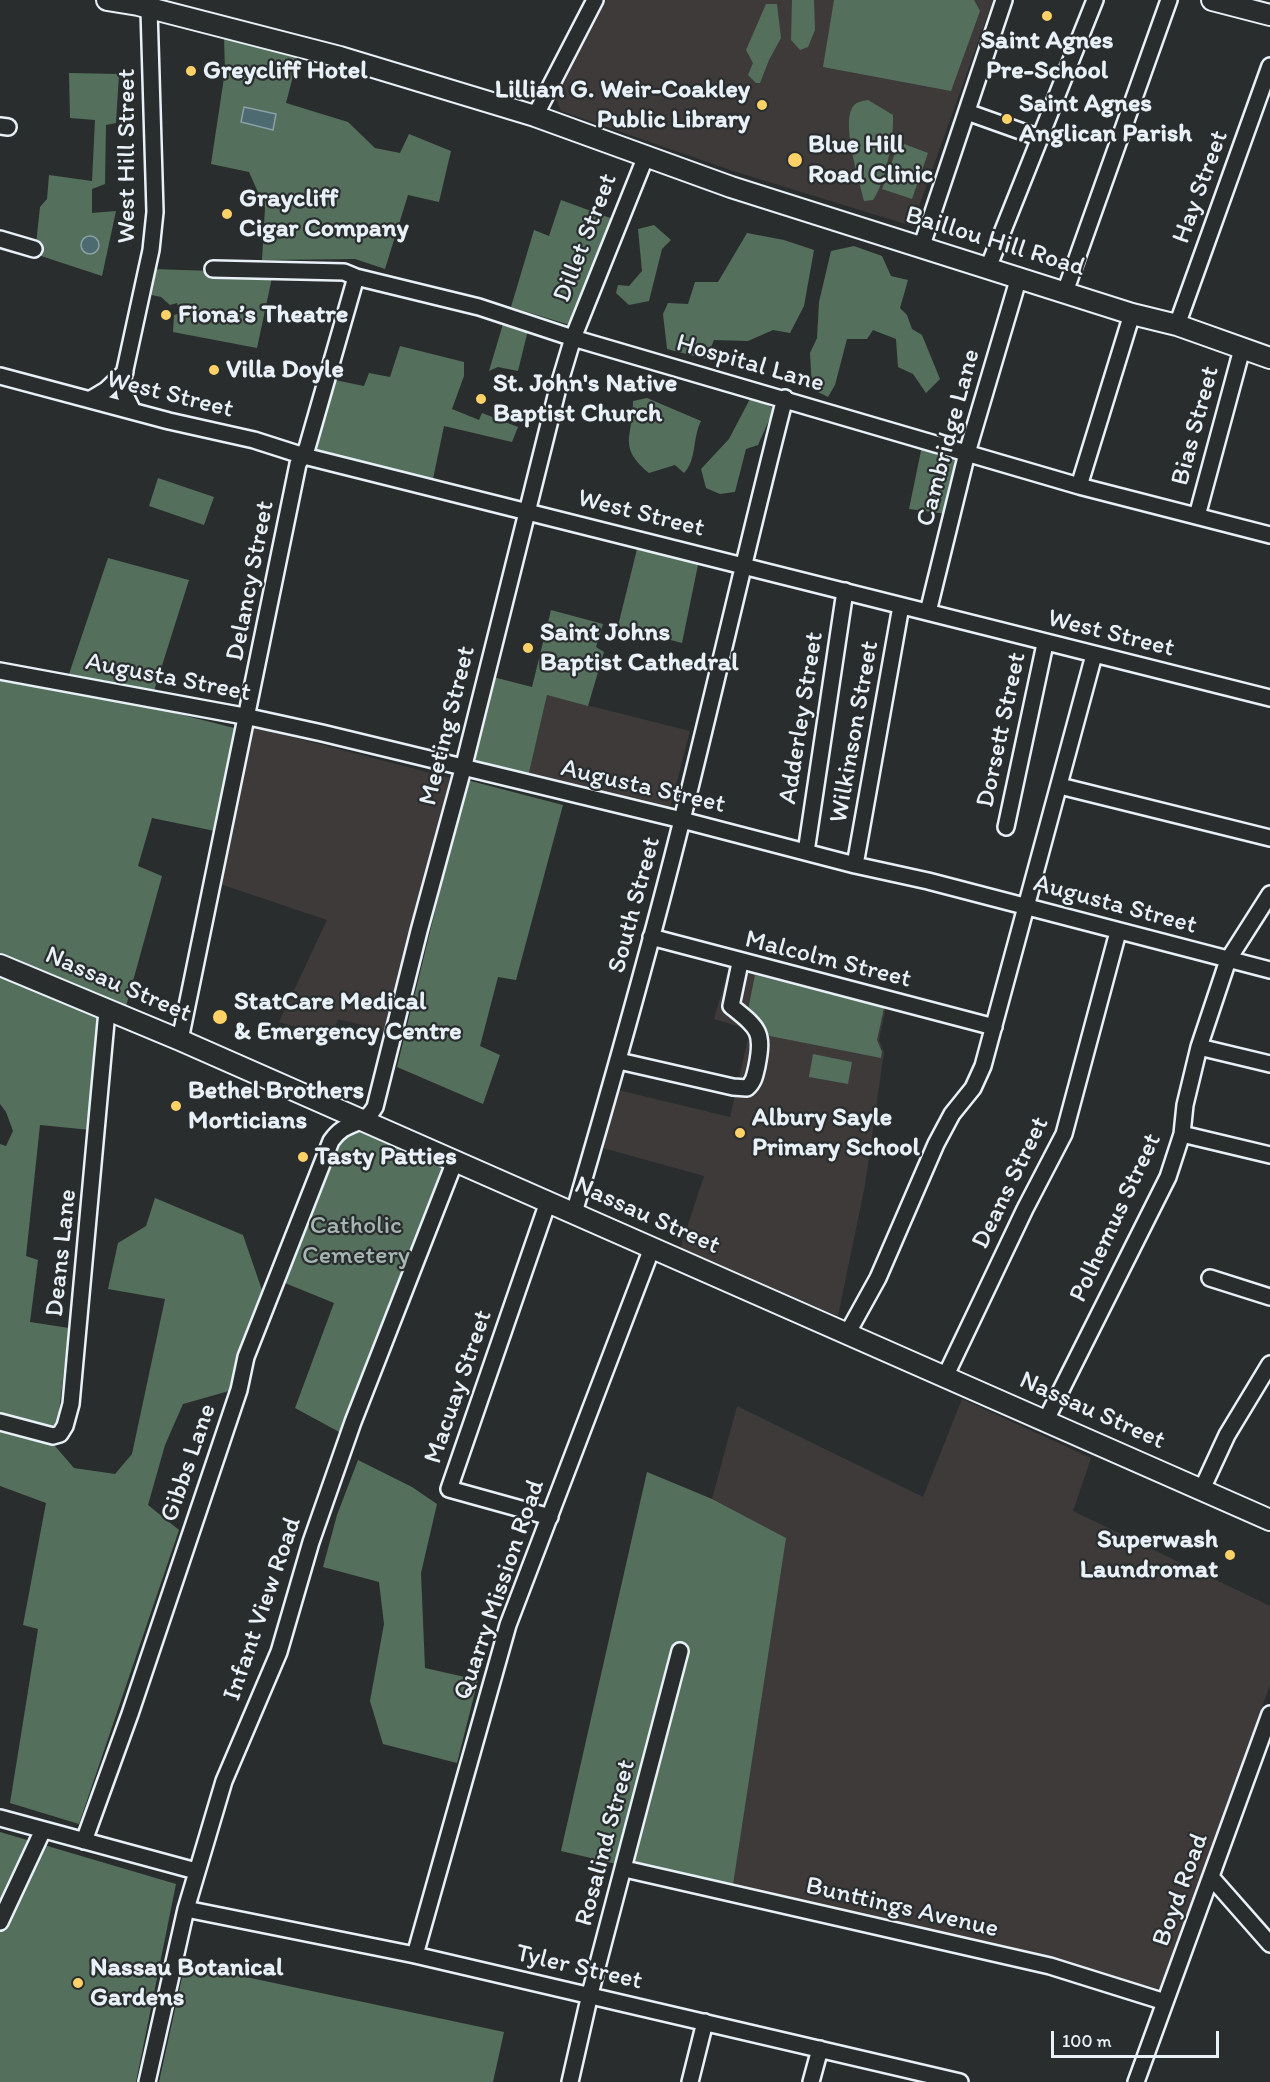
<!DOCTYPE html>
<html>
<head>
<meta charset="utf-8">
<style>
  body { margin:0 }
  #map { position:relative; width:1270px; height:2082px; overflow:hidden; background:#2a2d2e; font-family:Itim,sans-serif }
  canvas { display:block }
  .scale { position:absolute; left:1051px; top:2031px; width:168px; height:27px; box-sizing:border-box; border:3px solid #e8f1f8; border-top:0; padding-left:8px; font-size:18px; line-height:21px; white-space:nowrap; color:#e8f1f8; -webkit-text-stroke:4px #2a2d2e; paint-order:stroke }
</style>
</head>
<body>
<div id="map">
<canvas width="1270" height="2082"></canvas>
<div class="scale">100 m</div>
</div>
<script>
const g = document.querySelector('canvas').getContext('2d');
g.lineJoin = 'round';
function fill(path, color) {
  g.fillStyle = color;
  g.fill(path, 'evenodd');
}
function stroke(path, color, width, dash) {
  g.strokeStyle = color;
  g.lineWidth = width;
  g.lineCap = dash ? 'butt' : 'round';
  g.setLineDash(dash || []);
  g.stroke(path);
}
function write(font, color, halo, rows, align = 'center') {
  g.font = font + ' Itim,sans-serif';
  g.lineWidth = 4.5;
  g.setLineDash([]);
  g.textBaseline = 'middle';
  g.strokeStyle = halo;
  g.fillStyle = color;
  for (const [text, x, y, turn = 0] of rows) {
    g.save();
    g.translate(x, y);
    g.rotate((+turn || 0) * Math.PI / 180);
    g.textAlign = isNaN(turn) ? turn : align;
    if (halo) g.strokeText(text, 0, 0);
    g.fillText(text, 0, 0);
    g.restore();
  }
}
fill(new Path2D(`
  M 606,0 L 993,0 L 912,226 L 733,171 L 561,111 L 555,96 Z
  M 547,695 L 690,731 L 669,812 L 528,777 Z
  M 253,727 L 450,778 L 385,1031 L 338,1019 L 331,1038 L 279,1022 L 327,920 L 220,884 Z
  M 730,964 L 886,1007 L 879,1040 L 884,1052 L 865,1185 L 838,1316 L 680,1249 L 704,1176 L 603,1148 L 618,1090 L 730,1117 L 750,1030 L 714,1019 Z
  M 962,1399 L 1091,1458 L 1073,1511 L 1270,1606 L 1270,1685 L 1160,1989 L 561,1851 L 647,1472 L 712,1499 L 737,1406 L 923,1497 Z`), '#3e3a3a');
fill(new Path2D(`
  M 792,0 L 814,0 L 815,30 L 808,47 L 800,50 L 791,40 Z
  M 834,0 L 974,0 L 980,11 L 951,91 L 823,67 Z
  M 766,4 L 777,4 L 781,38 L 769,60 L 760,83 L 756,83 L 748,75 L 753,63 L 746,50 Z
  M 224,37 L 298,57 L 286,103 L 348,122 L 375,148 L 400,153 L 409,134 L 451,151 L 439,202 L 408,195 L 385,269 L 355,259 L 262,260 L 265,208 L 249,172 L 211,164 L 225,71 Z
  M 69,73 L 119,74 L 116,123 L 106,125 L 105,184 L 92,189 L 92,213 L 116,211 L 102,276 L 35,254 L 40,207 L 47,199 L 49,175 L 92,181 L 95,120 L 70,118 Z
  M 868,100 L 893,115 C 894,137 886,182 873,200 L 864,201 C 859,180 842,127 852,108 C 855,102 862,101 868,100 Z
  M 899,142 L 928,153 L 912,199 L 882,189 Z
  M 561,200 L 613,219 L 573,326 L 511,307 L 534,230 L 549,236 Z
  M 654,225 L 671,240 L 662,249 L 649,301 L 629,305 L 616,293 L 618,285 L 629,286 L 642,271 L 638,229 Z
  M 747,233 L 784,240 L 814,250 L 804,306 L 790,333 L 773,330 L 748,341 L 714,340 L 706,359 L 667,349 L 663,314 L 668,303 L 688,304 L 695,282 L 718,282 Z
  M 854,246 L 882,256 L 891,276 L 908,280 L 900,308 L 907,315 L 912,329 L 922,335 L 940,379 L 926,393 L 913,374 L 898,367 L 896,339 L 873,330 L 867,339 L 847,339 L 835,385 L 828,397 L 812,389 L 810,353 L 817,338 L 819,302 L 831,251 Z
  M 152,269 L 273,273 L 257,348 L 173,332 L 174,315 L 180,313 L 177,303 L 170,305 L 161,297 L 147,294 Z
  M 503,324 L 528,330 L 518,371 L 498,367 L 489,371 Z
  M 400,346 L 464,362 L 464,376 L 452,409 L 479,420 L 482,413 L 518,427 L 512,442 L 444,426 L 433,479 L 310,450 L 330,379 L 364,386 L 369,373 L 390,377 Z
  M 752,395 L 774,409 L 758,445 L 746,449 L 735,492 L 720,494 L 706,488 L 701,469 L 729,439 Z
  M 647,398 L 701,421 C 692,439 697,459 684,473 L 675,465 L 649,473 C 617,446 633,438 633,401 Z
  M 922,446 L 954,455 L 959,465 L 947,514 L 909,509 Z
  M 158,478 L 214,497 L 204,525 L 149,506 Z
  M 638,545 L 699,560 L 682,643 L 618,626 Z
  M 108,558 L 189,580 L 154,691 L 69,674 Z
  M 551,610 L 603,624 L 596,647 L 604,652 L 588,706 L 547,695 L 528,777 L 473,759 L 493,677 L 532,687 Z
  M 0,676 L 116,698 L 238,729 L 215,831 L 152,818 L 138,866 L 162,876 L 125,1010 L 0,955 Z
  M 467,780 L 563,805 L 516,980 L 498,977 L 480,1046 L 500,1055 L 483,1104 L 397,1067 Z
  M 0,973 L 100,1018 L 91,1130 L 40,1125 L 26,1256 L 38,1260 L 30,1322 L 69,1328 L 55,1446 L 74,1468 L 115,1474 L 132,1454 L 165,1299 L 108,1289 L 118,1243 L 146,1226 L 155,1198 L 243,1235 L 263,1293 L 229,1391 L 183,1404 L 165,1445 L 148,1505 L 179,1530 L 79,1824 L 10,1803 L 38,1629 L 23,1625 L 46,1503 L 0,1486 L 0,1144 L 6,1146 L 13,1131 L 6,1112 L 0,1104 Z
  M 755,975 L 884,1008 L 877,1040 L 882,1052 L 881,1058 L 770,1036 L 748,1010 Z
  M 813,1054 L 852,1062 L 848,1084 L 809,1077 Z
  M 354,1127 L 443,1169 L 341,1433 L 295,1408 L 334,1303 L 280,1281 L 343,1131 Z
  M 358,1460 L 412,1487 L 437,1504 L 421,1573 L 425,1668 L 478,1680 L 457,1763 L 383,1744 L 370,1701 L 384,1624 L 379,1582 L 323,1567 L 337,1515 Z
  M 647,1472 L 712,1499 L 786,1538 L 732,1891 L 561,1851 Z
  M 0,1832 L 176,1884 L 136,2082 L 0,2082 Z
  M 185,1964 L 504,2032 L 493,2082 L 159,2082 Z`), '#556f5d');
const water = new Path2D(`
  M 244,107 L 276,114 L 273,130 L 241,122 Z
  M81 245a9 9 0 1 1 18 0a9 9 0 1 1-18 0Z`);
fill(water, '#4c6a6f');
stroke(water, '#8aa0a6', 1.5);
const minor = new Path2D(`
  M 967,112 L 1040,138
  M 535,116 L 595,0
  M 0,126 L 8,127
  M 0,239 L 34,249
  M 921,248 L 1004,0
  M 988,268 L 1095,0
  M 213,269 L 344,272 L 356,277 L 479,307 L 573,338 L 1079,486 L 1270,535
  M 1065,292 L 1169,0
  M 1177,325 L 1270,66
  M 0,376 L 169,421 L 254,440 L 304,456 C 626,534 947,619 1270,698
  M 91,399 L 106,390 L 125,372
  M 133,411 L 125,395 L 123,379 L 151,250 L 155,212 L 149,9
  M 1079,486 L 1132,314
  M 1197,516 L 1242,349
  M 928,612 L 967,453 L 1019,277
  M 0,671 L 249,717 L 322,733 L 682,820 L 855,865 L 928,881 L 1270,970
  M 1060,786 L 1270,838
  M 1006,827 L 1045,644
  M 806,852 L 845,591
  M 855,865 L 901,606
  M 651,937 L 994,1027
  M 180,1040 L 298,464 L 307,448 L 356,277
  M 1199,1047 L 1270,1064
  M 619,1061 L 733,1087 L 747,1088 C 754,1082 755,1075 757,1066 C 764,1031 758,1028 731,1006 L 740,963
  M 1182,1134 L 1270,1155
  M 548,1202 L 449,1489 L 550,1517
  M 574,1213 C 612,1083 649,952 682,820 C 717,680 749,538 785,398
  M 1210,1278 L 1270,1297
  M 847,1334 L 878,1278 L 936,1144 L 952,1114 L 973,1088 L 983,1066 L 1094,655
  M 945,1377 L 1025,1209 L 1064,1134 L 1118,932
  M 1046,1420 L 1168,1177 L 1182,1134 L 1185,1105 L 1199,1047 L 1228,960 L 1270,894
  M 0,1422 L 53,1436 L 60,1434 L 65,1426 L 71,1404 L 107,1011
  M 1202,1489 L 1227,1435 L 1270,1364
  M 0,1818 L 196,1871
  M 84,1841 L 130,1714 L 239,1390 L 246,1357 L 331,1141 C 347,1118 362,1129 375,1107 L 419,931 L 463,769 L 558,388 L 573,338 L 646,156
  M 625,1869 L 1050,1966 L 1165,2002
  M 1211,1877 L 1270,1944
  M 186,1909 L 415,1955 L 960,2082
  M 0,1922 L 43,1830
  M 415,1955 L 508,1625 L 652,1248
  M 147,2082 L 186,1909 L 224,1781 L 279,1652 L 311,1542 L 353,1422 L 455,1161
  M 570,2082 L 590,1994 L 680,1651
  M 690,2082 L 705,2022
  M 811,2082 L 820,2049
  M 1136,2082 L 1270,1714`);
const major = new Path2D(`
  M 107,0 L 138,5 L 340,57 L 535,116 L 731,187 L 1132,314 L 1177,325 L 1270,358
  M 1212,0 L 1270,15
  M 0,965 L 180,1040 L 1270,1520`);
stroke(minor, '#e8f1f8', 20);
stroke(major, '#e8f1f8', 24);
stroke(minor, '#2a2d2e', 15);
stroke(major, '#2a2d2e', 20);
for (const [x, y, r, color] of [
  [1047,16,6,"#ffd166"],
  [191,71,6,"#ffd166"],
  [762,105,6,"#ffd166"],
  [1007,119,6,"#ffd166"],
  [795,160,8,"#ffd166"],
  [227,214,6,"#ffd166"],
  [166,315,6,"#ffd166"],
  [214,370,6,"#ffd166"],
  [481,399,6,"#ffd166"],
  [528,648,6,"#ffd166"],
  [220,1017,8,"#ffd166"],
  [176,1106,6,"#ffd166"],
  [740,1133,6,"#ffd166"],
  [303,1157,6,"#ffd166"],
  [1230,1555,6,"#ffd166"],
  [78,1983,6,"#ffd166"]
]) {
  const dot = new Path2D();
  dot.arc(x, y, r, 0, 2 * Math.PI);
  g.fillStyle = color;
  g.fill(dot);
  stroke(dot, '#2a2d2e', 2);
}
write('bold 26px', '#e8f1f8', '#2a2d2e', [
  ["Saint Agnes",1047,41,"center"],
  ["Pre-School",1047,71,"center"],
  ["Greycliff Hotel",203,71],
  ["Lillian G. Weir-Coakley",750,90,"right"],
  ["Public Library",750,120,"right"],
  ["Saint Agnes",1019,104],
  ["Anglican Parish",1019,134],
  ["Blue Hill",808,145],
  ["Road Clinic",808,175],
  ["Graycliff",239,199],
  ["Cigar Company",239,229],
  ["Fiona’s Theatre",178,315],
  ["Villa Doyle",226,370],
  ["St. John's Native",493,384],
  ["Baptist Church",493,414],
  ["Saint Johns",540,633],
  ["Baptist Cathedral",540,663],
  ["StatCare Medical",234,1002],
  ["& Emergency Centre",234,1032],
  ["Bethel Brothers",188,1091],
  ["Morticians",188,1121],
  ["Albury Sayle",752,1118],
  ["Primary School",752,1148],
  ["Tasty Patties",315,1157],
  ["Superwash",1218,1540,"right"],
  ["Laundromat",1218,1570,"right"],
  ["Nassau Botanical",90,1968],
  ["Gardens",90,1998]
], 'left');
write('26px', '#e8f1f8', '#2a2d2e', [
  ["West Hill Street",127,156,-90],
  ["Hay Street",1201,187,-70],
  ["Dillet Street",586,238,-69],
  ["Baillou Hill Road",995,242,17],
  ["Hospital Lane",750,364,16],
  ["West Street",170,395,14],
  ["Bias Street",1196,426,-75],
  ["Cambridge Lane",949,438,-75],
  ["West Street",641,514,14],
  ["Delancy Street",251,581,-79],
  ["West Street",1111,634,14],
  ["Augusta Street",168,678,11],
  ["Adderley Street",802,718,-81],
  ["Meeting Street",448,726,-76],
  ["Dorsett Street",1002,730,-78],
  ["Wilkinson Street",855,732,-80],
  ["Augusta Street",643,787,13],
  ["South Street",635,905,-75],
  ["Augusta Street",1115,905,15],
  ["Malcolm Street",828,960,14],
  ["Nassau Street",118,985,23],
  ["Deans Street",1011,1183,-64],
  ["Nassau Street",647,1216,24],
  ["Polhemus Street",1116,1218,-65],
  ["Deans Lane",62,1253,-84],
  ["Macuay Street",459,1387,-71],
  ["Nassau Street",1092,1411,24],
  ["Gibbs Lane",189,1463,-71],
  ["Quarry Mission Road",500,1590,-71],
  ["Infant View Road",263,1609,-71],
  ["Rosalind Street",606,1843,-75],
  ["Boyd Road",1181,1890,-70],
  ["Bunttings Avenue",902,1908,13],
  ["Tyler Street",579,1968,13]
]);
write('26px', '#a6b6b2', '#2a2d2e', [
  ["Catholic",356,1226],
  ["Cemetery",356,1256]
]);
</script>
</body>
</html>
